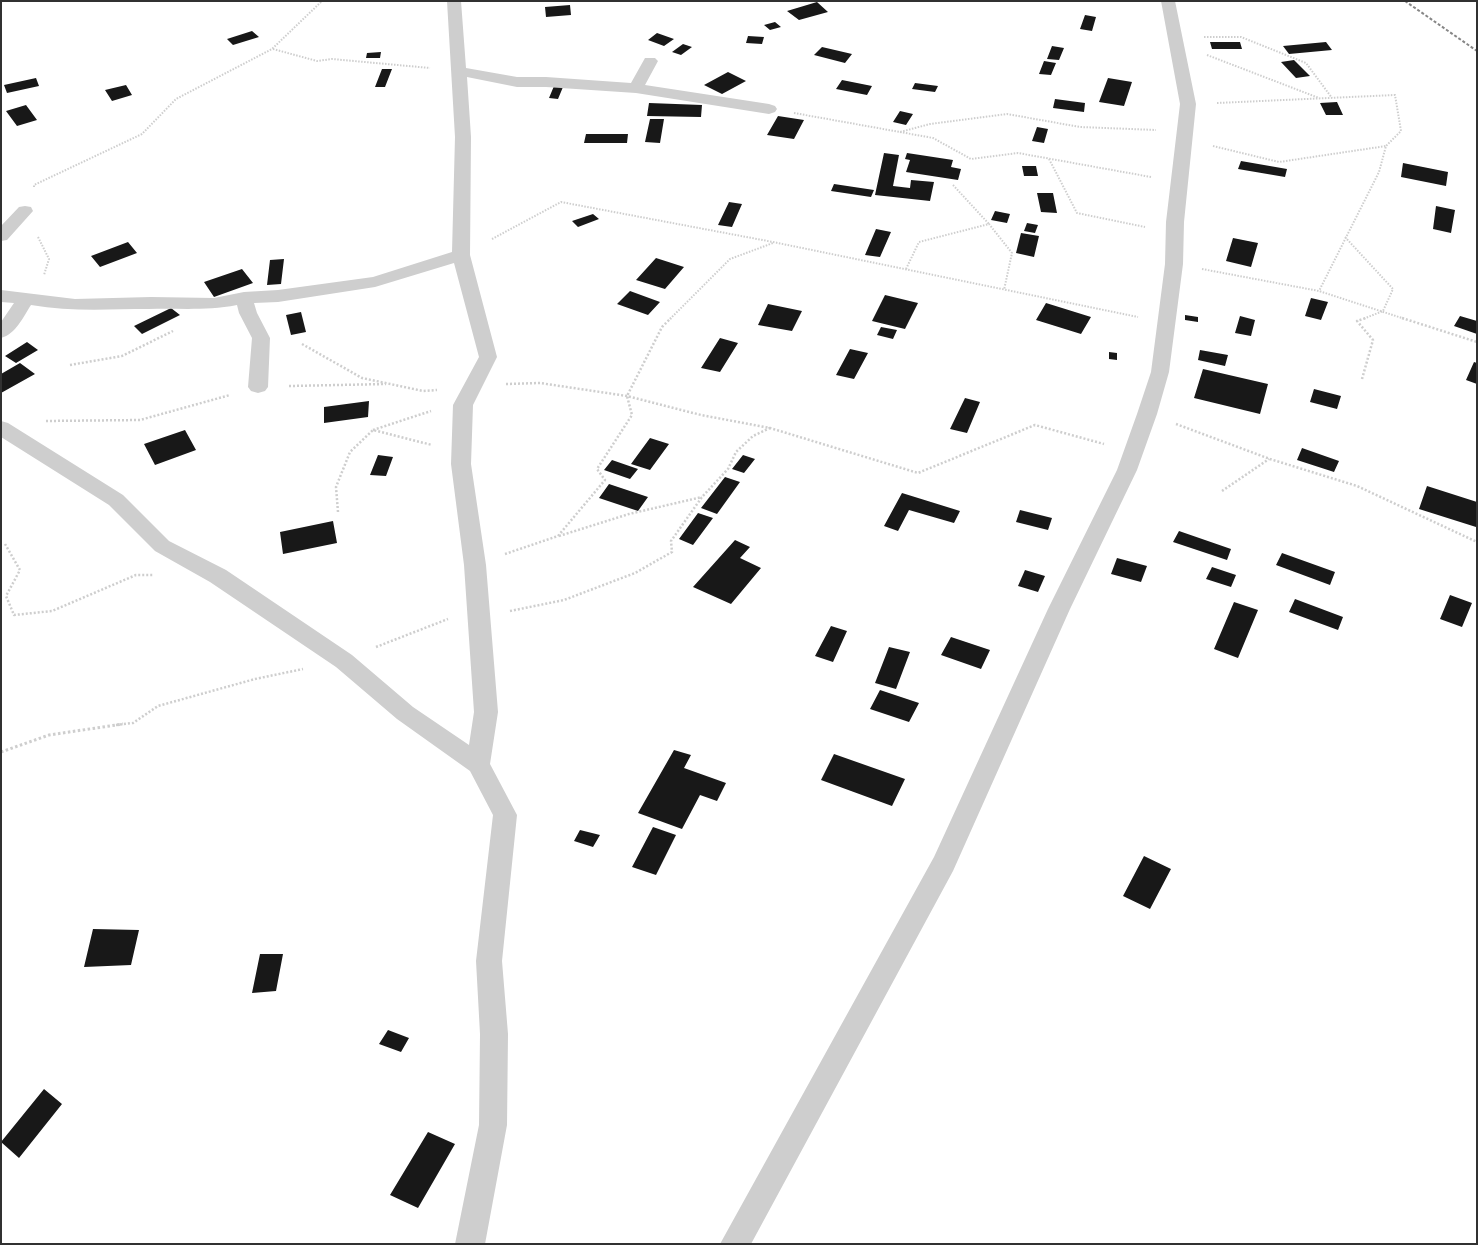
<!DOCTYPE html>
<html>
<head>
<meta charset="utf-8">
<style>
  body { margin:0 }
  #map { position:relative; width:1478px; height:1245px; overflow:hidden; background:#fff; font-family:Roboto,sans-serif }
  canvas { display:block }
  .frame { position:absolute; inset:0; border:2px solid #313131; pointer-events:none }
</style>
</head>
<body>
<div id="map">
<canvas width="1478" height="1245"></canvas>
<div class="frame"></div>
</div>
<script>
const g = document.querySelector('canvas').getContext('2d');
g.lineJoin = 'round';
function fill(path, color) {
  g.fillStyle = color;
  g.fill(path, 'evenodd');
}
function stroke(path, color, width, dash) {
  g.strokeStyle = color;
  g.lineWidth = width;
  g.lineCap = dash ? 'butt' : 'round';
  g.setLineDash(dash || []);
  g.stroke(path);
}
fill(new Path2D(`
  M 817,2 L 828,12 L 799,20 L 787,11 Z
  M 570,5 L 571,15 L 546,17 L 545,7 Z
  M 1085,15 L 1096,17 L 1092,31 L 1080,29 Z
  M 775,22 L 781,27 L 770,30 L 764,25 Z
  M 252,31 L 259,37 L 233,45 L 227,39 Z
  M 657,33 L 674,39 L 664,46 L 648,40 Z
  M 748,36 L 764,37 L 762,44 L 746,43 Z
  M 1210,42 L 1240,42 L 1242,49 L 1212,49 Z
  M 1326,42 L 1332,50 L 1289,54 L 1283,46 Z
  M 683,44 L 692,47 L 681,55 L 672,52 Z
  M 1052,46 L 1064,48 L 1059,60 L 1047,59 Z
  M 822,47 L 852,54 L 845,63 L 814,55 Z
  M 381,52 L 380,58 L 366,58 L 367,53 Z
  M 1294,60 L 1310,76 L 1296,78 L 1281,62 Z
  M 1044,61 L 1056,63 L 1051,75 L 1039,74 Z
  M 382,69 L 392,69 L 385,87 L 375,87 Z
  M 728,72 L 746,81 L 722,94 L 704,85 Z
  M 36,78 L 39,86 L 7,93 L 4,85 Z
  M 1108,78 L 1132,82 L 1124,106 L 1099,102 Z
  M 842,80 L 872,86 L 867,95 L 836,89 Z
  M 915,83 L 938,86 L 935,92 L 912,89 Z
  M 126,85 L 132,95 L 112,101 L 105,90 Z
  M 554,86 L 563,87 L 558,99 L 549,98 Z
  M 1055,99 L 1085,103 L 1084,112 L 1053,108 Z
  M 1337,102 L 1343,115 L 1326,115 L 1320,103 Z
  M 649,103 L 702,105 L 701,117 L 647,116 Z
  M 26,105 L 37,120 L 17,126 L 6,111 Z
  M 900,111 L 913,114 L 906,125 L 893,122 Z
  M 778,116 L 804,120 L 794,139 L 767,135 Z
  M 650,119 L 664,119 L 660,143 L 645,142 Z
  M 1037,127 L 1048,129 L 1044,143 L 1032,141 Z
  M 586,134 L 628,134 L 627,143 L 584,143 Z
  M 884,153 L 899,155 L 893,186 L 910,188 L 911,180 L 934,182 L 930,201 L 875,195 Z
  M 907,153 L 953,160 L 951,167 L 961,169 L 958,180 L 906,172 L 910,160 L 905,159 Z
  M 1241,161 L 1287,169 L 1285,177 L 1238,169 Z
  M 1403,163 L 1448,172 L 1446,186 L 1401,177 Z
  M 1022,166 L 1036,166 L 1038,176 L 1024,176 Z
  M 834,184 L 874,190 L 871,197 L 831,191 Z
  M 1037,193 L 1053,193 L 1057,213 L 1041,212 Z
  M 729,202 L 742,204 L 732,227 L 718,225 Z
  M 1436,206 L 1455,210 L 1451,233 L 1433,229 Z
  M 995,211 L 1010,214 L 1007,223 L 991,220 Z
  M 593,214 L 599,219 L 578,227 L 572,221 Z
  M 1027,223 L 1038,225 L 1035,233 L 1024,231 Z
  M 876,229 L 891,232 L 880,257 L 865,255 Z
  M 1021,233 L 1039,236 L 1034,257 L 1016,253 Z
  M 1233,238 L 1258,243 L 1251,267 L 1226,261 Z
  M 128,242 L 137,253 L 100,267 L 91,256 Z
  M 656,258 L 684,267 L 665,289 L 636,280 Z
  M 284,259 L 281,284 L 267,285 L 270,260 Z
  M 242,269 L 253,283 L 214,297 L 204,282 Z
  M 630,291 L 660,302 L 648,315 L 617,304 Z
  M 885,295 L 918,303 L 905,329 L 872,321 Z
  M 1311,298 L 1328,302 L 1321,320 L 1305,316 Z
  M 1046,303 L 1091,317 L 1081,334 L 1036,320 Z
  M 768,304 L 802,311 L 792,331 L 758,325 Z
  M 171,308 L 180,315 L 142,334 L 134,326 Z
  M 301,312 L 306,332 L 291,335 L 286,315 Z
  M 1185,315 L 1198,317 L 1198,322 L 1185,320 Z
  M 1240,316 L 1255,320 L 1251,336 L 1235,333 Z
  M 1460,316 L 1477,321 L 1477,334 L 1454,326 Z
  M 881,327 L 897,330 L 893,339 L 877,335 Z
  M 720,338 L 738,343 L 720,372 L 701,368 Z
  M 27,342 L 38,350 L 16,363 L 5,356 Z
  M 850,349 L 868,353 L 854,379 L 836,375 Z
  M 1200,350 L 1228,355 L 1225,366 L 1198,360 Z
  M 1109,352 L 1117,353 L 1117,360 L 1109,359 Z
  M 1474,362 L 1477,363 L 1477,384 L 1466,380 Z
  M 20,363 L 35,374 L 1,393 L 1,374 Z
  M 1203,369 L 1268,384 L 1260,414 L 1194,398 Z
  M 1314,389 L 1341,396 L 1337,409 L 1310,402 Z
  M 965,398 L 980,402 L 967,433 L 950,429 Z
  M 369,401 L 368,417 L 324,423 L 324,407 Z
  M 185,430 L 196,450 L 155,465 L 144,444 Z
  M 650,438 L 669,444 L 650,470 L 631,464 Z
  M 1302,448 L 1339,461 L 1334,472 L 1297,460 Z
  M 378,455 L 393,457 L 386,476 L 370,475 Z
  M 743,455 L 755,459 L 744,473 L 732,469 Z
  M 612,460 L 638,469 L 630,479 L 604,470 Z
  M 725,477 L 740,482 L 717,514 L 701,508 Z
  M 609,484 L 648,497 L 638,511 L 599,498 Z
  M 1427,486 L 1477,502 L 1476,527 L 1419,509 Z
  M 902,493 L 960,511 L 954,523 L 909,510 L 898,531 L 884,526 Z
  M 1020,510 L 1052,518 L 1048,530 L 1016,522 Z
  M 698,513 L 713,518 L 693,545 L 679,539 Z
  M 333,521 L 337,543 L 283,554 L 280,532 Z
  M 1179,531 L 1231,549 L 1227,560 L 1173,542 Z
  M 735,540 L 750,547 L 740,558 L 761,568 L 731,604 L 693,587 Z
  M 1282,553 L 1335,572 L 1330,585 L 1276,565 Z
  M 1117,558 L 1147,566 L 1141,582 L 1111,574 Z
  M 1212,567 L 1236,575 L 1231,587 L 1206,579 Z
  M 1025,570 L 1045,576 L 1038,592 L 1018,586 Z
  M 1450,595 L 1472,603 L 1462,627 L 1440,619 Z
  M 1295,599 L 1343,617 L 1338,630 L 1289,612 Z
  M 1234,602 L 1258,610 L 1238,658 L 1214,649 Z
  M 831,626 L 847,631 L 833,662 L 815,656 Z
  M 951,637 L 990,650 L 981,669 L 941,655 Z
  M 889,647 L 910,652 L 896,689 L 875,683 Z
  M 880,690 L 919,703 L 909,722 L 870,709 Z
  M 674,750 L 691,755 L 684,768 L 726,783 L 717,801 L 700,795 L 682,829 L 638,813 Z
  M 834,754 L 905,779 L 892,806 L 821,780 Z
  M 653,827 L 676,835 L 656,875 L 632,867 Z
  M 580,830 L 600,835 L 593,847 L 574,841 Z
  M 1144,856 L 1171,869 L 1150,909 L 1123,896 Z
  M 93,929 L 139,930 L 131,965 L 84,967 Z
  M 260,954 L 283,954 L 276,991 L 252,993 Z
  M 388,1030 L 409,1038 L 401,1052 L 379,1044 Z
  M 44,1089 L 62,1104 L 19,1158 L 1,1142 Z
  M 428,1132 L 455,1144 L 418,1208 L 390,1195 Z`), '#181818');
stroke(new Path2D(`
  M 1204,37 L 1241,37 L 1306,63 L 1332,98
  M 273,49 L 317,61 L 332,59 L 430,68
  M 1207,55 L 1319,98
  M 1217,103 L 1395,95 L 1401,131 L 1386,146 L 1379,172 L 1319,291
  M 794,113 L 900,132 L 930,124 L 1007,114 L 1080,127 L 1156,130
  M 900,132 L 933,138 L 971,159 L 1018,153 L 1151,177
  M 1213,146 L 1279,162 L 1386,146
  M 1049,159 L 1077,213 L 1145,227
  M 953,185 L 989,224
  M 34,187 L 34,185 L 142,134 L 176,99 L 272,49 L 322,1
  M 38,237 L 49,259 L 44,275
  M 1345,237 L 1393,289 L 1383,311 L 1363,319
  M 492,239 L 561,202 L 773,242 L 1138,317
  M 906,269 L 919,242 L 989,224 L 1012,253 L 1004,290
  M 1202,269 L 1319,291 L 1405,319
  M 670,319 L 730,259 L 773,243`), '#cecece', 2, [1.5, 1.5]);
stroke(new Path2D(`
  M 1402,318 L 1477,342
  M 302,344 L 362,378 L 423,391 L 437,390
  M 70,365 L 122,356 L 173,331
  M 1362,379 L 1373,340 L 1357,321 L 1366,318
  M 506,384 L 540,383 L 627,396 L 701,415 L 770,428 L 918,473 L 1035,425 L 1104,444
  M 289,386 L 386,384
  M 46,421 L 140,420 L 230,395
  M 1176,424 L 1270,459 L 1357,486 L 1477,542
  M 373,430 L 431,411
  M 1222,491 L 1269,459
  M 338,512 L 336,487 L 350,452 L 373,430 L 432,445
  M 559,536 L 629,514 L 702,497
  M 5,544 L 20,570 L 6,596 L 14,615 L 52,611 L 136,575 L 153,575
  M 505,554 L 558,536 L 605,480 L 597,469 L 632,415 L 627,396 L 662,327 L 671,318
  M 510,611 L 564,600 L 635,573 L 672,552 L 671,541 L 702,497 L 728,469 L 736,452 L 753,436 L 770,428
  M 376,647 L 448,619
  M 116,725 L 133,723 L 158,706 L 255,679 L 303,669`), '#cecece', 2.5, [2, 2]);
stroke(new Path2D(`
  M 1,752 L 49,735 L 123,724`), '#cecece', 3, [2.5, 2.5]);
fill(new Path2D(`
  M 447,1 L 461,1 L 466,68 L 517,77 L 546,77 L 631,83 L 645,58 L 655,58 L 658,61 L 645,85 L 769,104 L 775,106 L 777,109 L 775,112 L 769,114 L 636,93 L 546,87 L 517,87 L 467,77 L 471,137 L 470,255 L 497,357 L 473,405 L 471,464 L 486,565 L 498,712 L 490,764 L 517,815 L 502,961 L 508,1034 L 507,1125 L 485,1244 L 455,1244 L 479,1125 L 480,1034 L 476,961 L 493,815 L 470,771 L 397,719 L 336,667 L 210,582 L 155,551 L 109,505 L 1,437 L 1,421 L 8,423 L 123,495 L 169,541 L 226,570 L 352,655 L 413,707 L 469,745 L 474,712 L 464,565 L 451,464 L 453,405 L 479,357 L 454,263 L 375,287 L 278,302 L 254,303 L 257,313 L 270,338 L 268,387 L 265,391 L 258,393 L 251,391 L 248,387 L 252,338 L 239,313 L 237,305 C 206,311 180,308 149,309 C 109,309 70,312 31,305 C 23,317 16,334 1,338 L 1,322 L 14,303 L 1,302 L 1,290 L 75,299 L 151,297 L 214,298 L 244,292 L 278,290 L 373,277 L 452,252 L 455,137 Z
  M 1161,1 L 1175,1 L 1196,104 L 1184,222 L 1183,264 L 1169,372 L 1157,414 L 1137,470 L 1070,609 L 953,871 L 751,1244 L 720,1244 L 934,857 L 1048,609 L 1117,470 L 1137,414 L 1151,372 L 1165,264 L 1166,222 L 1180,104 Z
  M 25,206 L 31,207 L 33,211 L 7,240 L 1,241 L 1,226 L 19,207 Z`), '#cecece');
stroke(new Path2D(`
  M 1405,1 L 1477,51`), '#868686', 2, [3, 2]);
</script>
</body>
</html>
